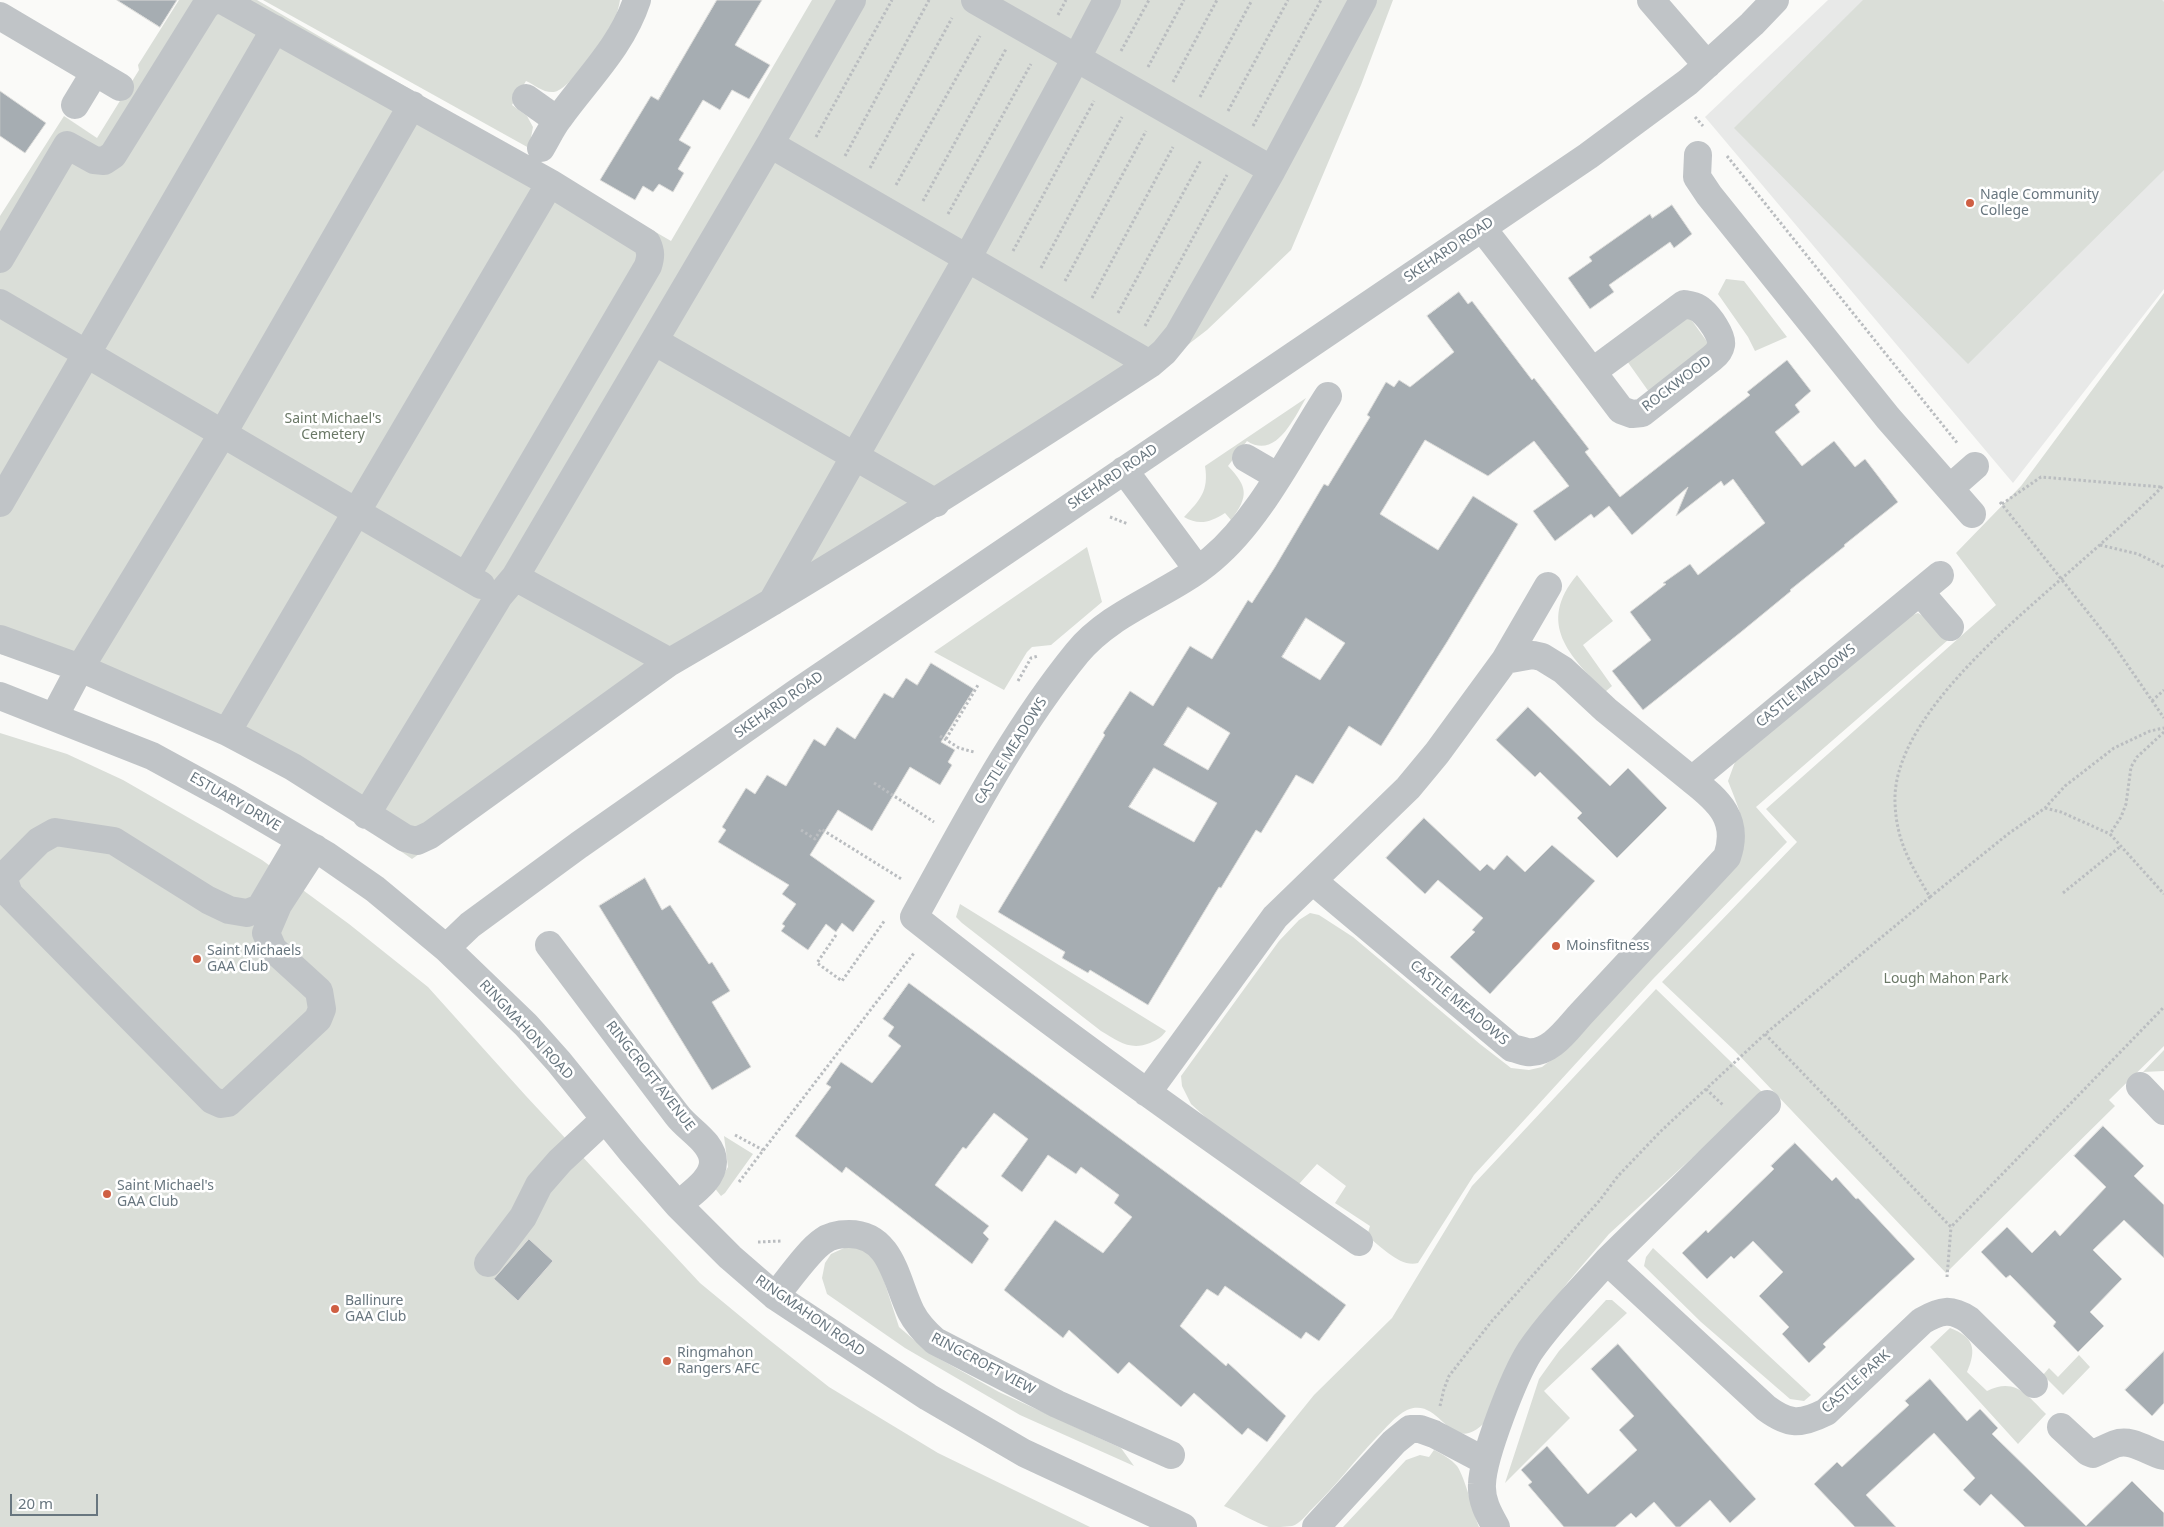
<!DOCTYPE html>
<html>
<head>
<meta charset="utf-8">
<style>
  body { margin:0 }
  #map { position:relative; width:2164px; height:1527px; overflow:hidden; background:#fafaf8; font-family:"Noto Sans",sans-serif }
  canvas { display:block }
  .scale { position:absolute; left:10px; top:1494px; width:88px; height:22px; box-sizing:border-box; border:2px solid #68767f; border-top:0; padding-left:6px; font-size:15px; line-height:18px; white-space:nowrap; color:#68767f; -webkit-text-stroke:4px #fff; paint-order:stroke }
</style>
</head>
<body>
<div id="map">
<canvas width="2164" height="1527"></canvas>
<div class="scale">20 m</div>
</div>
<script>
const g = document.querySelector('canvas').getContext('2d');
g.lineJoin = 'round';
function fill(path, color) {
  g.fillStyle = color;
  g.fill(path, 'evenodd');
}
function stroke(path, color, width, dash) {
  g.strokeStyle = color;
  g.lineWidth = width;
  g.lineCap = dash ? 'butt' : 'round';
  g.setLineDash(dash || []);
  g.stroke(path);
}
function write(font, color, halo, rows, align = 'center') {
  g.font = font + ' "Noto Sans",sans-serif';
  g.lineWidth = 5;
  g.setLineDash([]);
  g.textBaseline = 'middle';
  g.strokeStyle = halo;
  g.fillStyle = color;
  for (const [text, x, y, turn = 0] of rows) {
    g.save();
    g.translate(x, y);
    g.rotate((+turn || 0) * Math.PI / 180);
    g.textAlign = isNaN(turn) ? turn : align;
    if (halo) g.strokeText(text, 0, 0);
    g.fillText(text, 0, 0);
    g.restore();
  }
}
fill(new Path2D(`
  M 1828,0 L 2164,0 L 2164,289 L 2013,483 L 1705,117 Z`), '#e8e9e8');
fill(new Path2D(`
  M 179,0 L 257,0 L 671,241 L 812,0 L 1393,0 L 1361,85 L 1291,250 L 1207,330 L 1159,367 L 1064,430 L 678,673 L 412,859 L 358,822 L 233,746 L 57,670 L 0,654 L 0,216 L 64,116 L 97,138 L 139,70 L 138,65 Z
  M 263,0 L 620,0 C 618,13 613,25 606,36 C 598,49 568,90 554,92 C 543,93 535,85 526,81 L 512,105 L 527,116 L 533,127 L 529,148 Z
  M 1863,0 L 2162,0 L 2164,2 L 2164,170 L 1968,364 L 1734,128 Z
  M 1726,279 L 1744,281 L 1787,337 L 1755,351 L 1748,337 L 1718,294 Z
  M 2164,293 L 2164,1046 L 2109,1100 L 2115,1106 L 1946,1273 L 1735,1051 L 1662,982 L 1797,842 L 1766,809 L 1996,605 L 1956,553 L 2021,486 Z
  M 1685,318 L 1690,318 L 1708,343 L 1707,347 L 1649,392 L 1627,361 Z
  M 1306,398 C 1294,418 1276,460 1247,441 L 1228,466 C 1248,487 1249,496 1231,520 L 1225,513 C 1211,522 1199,526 1184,517 C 1200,500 1209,491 1205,466 Z
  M 1087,547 L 1102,602 L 1051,645 L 1032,647 L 1027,652 L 1004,690 L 934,652 Z
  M 1577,575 L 1613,621 L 1583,645 L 1612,686 L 1605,692 C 1570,656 1536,624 1577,575 Z
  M 1918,613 L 1928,619 L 1948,640 L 1756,807 L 1787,842 L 1653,979 L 1474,1175 L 1418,1263 C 1400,1268 1381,1246 1367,1236 L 1370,1226 L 1335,1203 L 1346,1186 L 1317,1164 L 1299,1184 L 1213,1124 L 1191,1104 L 1182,1086 L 1181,1076 L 1279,941 L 1299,920 L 1310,913 L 1319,915 L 1353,937 L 1480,1044 L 1511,1068 L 1529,1070 L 1542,1067 L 1559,1054 L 1743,850 C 1747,825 1737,804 1728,781 L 1735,762 L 1910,616 Z
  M 0,733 L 67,754 L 123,780 L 262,860 L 349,924 L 428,987 L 526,1096 L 700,1283 L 763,1335 L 829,1387 L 938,1453 L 1090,1527 L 0,1527 Z
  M 960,904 L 1166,1031 C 1162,1037 1157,1040 1150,1043 C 1130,1051 1118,1041 1101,1031 L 962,923 L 956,917 Z
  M 1656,989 L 1763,1093 L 1609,1234 L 1568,1282 L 1547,1310 L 1491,1416 C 1449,1465 1444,1395 1407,1410 C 1395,1416 1385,1429 1376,1438 C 1354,1461 1335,1487 1312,1509 C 1306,1515 1300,1524 1292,1526 C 1286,1527 1275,1527 1269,1527 C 1254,1522 1238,1512 1224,1506 L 1314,1395 L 1392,1318 L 1472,1186 Z
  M 2164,1050 L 2164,1071 L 2143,1072 Z
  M 724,1136 L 753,1154 L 725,1193 L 721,1196 L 713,1186 L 719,1182 L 728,1167 Z
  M 856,1246 L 877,1259 L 899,1327 L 913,1339 L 938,1358 L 999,1392 L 1121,1448 L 1134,1466 L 1020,1415 L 905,1348 L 827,1294 L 822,1278 L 825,1263 L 831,1254 L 844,1248 Z
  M 1653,1248 L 1811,1395 L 1804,1401 L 1790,1399 L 1701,1322 L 1644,1266 L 1646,1257 Z
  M 1606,1300 L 1612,1300 L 1627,1313 L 1544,1391 L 1570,1418 L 1505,1483 L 1539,1379 L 1559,1351 Z
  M 1950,1328 C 1974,1337 1977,1349 1967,1372 L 1987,1391 C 2015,1377 2027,1395 2046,1414 L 2018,1444 L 1930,1347 Z
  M 2079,1355 L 2090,1367 L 2063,1395 L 2043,1375 L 2049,1368 L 2058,1377 Z
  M 1434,1450 C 1442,1454 1451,1459 1457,1466 C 1465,1477 1473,1512 1479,1527 L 1343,1527 L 1406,1460 L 1420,1455 L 1429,1457 Z`), '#daded8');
const building = new Path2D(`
  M 117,0 L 177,0 L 160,27 Z
  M 717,0 L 762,0 L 735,45 L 770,65 L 749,99 L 732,90 L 720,110 L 703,100 L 679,140 L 691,147 L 678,169 L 684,173 L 673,192 L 659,184 L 653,192 L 643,186 L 635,200 L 600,180 L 651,96 L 658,100 Z
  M 0,91 L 46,123 L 25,153 L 0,136 Z
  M 1672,205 L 1692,234 L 1674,248 L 1670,242 L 1609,285 L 1614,292 L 1590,309 L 1568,278 L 1592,261 L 1589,257 L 1650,214 L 1652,218 Z
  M 1459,292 L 1468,304 L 1472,301 L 1532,380 L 1534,378 L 1589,449 L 1585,452 L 1620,497 L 1750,395 L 1747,392 L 1787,360 L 1811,391 L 1795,405 L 1800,412 L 1775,432 L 1802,466 L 1834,441 L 1855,467 L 1865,459 L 1898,502 L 1844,545 L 1845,546 L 1790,590 L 1791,591 L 1741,632 L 1643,710 L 1612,671 L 1651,640 L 1630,612 L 1666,584 L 1663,583 L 1690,564 L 1698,575 L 1765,523 L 1733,479 L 1724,486 L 1721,481 L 1676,516 L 1688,487 L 1632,535 L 1609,506 L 1594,518 L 1591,514 L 1555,541 L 1533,511 L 1569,486 L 1534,441 L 1488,476 L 1425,440 L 1380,514 L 1438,550 L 1473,496 L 1518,524 L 1447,642 L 1381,746 L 1349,726 L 1313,784 L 1296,775 L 1261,833 L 1256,830 L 1221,888 L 1219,887 L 1148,1005 L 1090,970 L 1088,973 L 1062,958 L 1065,952 L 998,912 L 1105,735 L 1103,733 L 1130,691 L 1153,706 L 1190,646 L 1212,659 L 1248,600 L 1252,603 L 1275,567 L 1324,484 L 1328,486 L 1370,417 L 1367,415 L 1386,382 L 1394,387 L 1399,380 L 1410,387 L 1454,352 L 1427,316 ZM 1306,618 L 1345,643 L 1320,680 L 1282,657 ZM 1188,707 L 1230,733 L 1208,770 L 1164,745 ZM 1154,768 L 1217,803 L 1194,842 L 1129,807 Z
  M 931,663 L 974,689 L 941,742 L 955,750 L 948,762 L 952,765 L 940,785 L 910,767 L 872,831 L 838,810 L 810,855 L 875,901 L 853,932 L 842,923 L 836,932 L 826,924 L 808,950 L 781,931 L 785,926 L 782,924 L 796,904 L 782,894 L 789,885 L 718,842 L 726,830 L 722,827 L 746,788 L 755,794 L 767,775 L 786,786 L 814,739 L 825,746 L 837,727 L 855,739 L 884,693 L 893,698 L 906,678 L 917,685 Z
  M 1528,707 L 1610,786 L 1628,768 L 1667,808 L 1617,858 L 1577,818 L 1582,813 L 1540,772 L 1535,777 L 1496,740 Z
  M 1424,818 L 1480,871 L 1487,864 L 1494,870 L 1507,855 L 1525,872 L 1552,845 L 1595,881 L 1490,994 L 1450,957 L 1475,932 L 1472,930 L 1483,918 L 1438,880 L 1425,894 L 1386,858 Z
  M 645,878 L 662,910 L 670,905 L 709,964 L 712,962 L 730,991 L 712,1002 L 751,1067 L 712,1090 L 599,906 Z
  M 909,983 L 1346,1305 L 1319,1341 L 1306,1332 L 1301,1339 L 1225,1286 L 1218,1296 L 1207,1289 L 1180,1326 L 1226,1366 L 1228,1363 L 1286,1416 L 1267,1442 L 1248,1428 L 1242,1435 L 1194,1393 L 1181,1407 L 1129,1362 L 1118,1374 L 1069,1330 L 1063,1338 L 1004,1290 L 1055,1220 L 1103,1253 L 1132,1217 L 1114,1203 L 1119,1195 L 1081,1167 L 1076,1174 L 1048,1155 L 1022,1192 L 1001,1176 L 1028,1139 L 994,1113 L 966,1149 L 963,1147 L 935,1185 L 989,1226 L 983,1233 L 989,1239 L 972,1264 L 846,1167 L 842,1173 L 795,1136 L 831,1087 L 826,1084 L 841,1062 L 872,1083 L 901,1046 L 888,1036 L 894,1027 L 883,1019 Z
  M 2103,1126 L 2144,1166 L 2134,1176 L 2164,1205 L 2164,1258 L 2124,1220 L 2093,1250 L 2122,1279 L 2090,1312 L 2104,1326 L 2078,1352 L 2053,1326 L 2056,1322 L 2010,1275 L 2006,1278 L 1981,1252 L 2007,1227 L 2032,1253 L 2055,1230 L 2060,1236 L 2106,1187 L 2074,1156 Z
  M 1795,1143 L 1832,1181 L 1836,1177 L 1856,1199 L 1858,1198 L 1915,1259 L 1823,1344 L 1826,1347 L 1809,1363 L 1782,1334 L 1789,1327 L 1759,1296 L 1783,1272 L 1753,1241 L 1734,1259 L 1731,1256 L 1707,1279 L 1682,1253 L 1706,1230 L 1708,1233 L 1774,1169 L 1771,1166 Z
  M 529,1239 L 553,1261 L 518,1301 L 494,1279 Z
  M 1618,1344 L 1756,1499 L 1730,1523 L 1710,1500 L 1680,1527 L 1676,1527 L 1654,1502 L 1636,1518 L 1631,1513 L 1615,1527 L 1564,1527 L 1528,1485 L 1532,1482 L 1521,1470 L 1547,1446 L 1588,1494 L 1637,1450 L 1619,1430 L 1634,1416 L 1591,1369 Z
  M 2164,1351 L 2164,1403 L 2152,1416 L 2125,1390 Z
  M 1930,1379 L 1967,1421 L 1980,1409 L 1998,1428 L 1992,1434 L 2086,1526 L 2132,1481 L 2164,1513 L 2164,1527 L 2025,1527 L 1991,1494 L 1980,1506 L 1963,1490 L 1975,1478 L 1934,1433 L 1866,1495 L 1896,1527 L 1855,1527 L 1814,1484 L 1837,1462 L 1842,1467 L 1909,1405 L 1905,1401 Z`);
fill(building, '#a6adb2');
stroke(building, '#dcdcda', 1);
stroke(new Path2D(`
  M 1058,15 L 1066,0
  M 1121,51 L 1149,0
  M 1148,67 L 1184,0
  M 1173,82 L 1217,0
  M 1200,97 L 1252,0
  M 1228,111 L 1288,0
  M 1695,117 L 1703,126
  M 1253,126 L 1321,0
  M 816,137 L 892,0
  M 845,156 L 929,0
  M 1727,156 L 1958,444
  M 870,168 L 952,18
  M 896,185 L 980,36
  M 923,201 L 1006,49
  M 948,214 L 1031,64
  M 1013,251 L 1094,101
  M 1041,268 L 1122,117
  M 1065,281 L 1146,131
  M 1092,298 L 1173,147
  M 1118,313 L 1201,160
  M 1145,326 L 1227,175
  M 2000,502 L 2113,644 L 2164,718
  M 2002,504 L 2041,477 L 2162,487
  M 1110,517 L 1128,524
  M 2100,545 L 2138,554 L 2164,567
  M 1018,681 L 1031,658 L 1038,656
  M 2152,701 L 2164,690
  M 2164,732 L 2137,757 L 2131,767 L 2126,804 L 2121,817 L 2110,834 L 2164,894
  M 940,736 L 959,748 L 974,752
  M 946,739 L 978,685
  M 874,783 L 934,822
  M 2045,808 L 2061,812 L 2110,834
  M 801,830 L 815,839 L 821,829 L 903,880
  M 2063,893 L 2121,846
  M 1930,897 L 2008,834 L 2045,808 L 2065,786 L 2114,748 L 2150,731 L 2164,728
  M 836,935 L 817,963 L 842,981 L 885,920
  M 1765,1034 L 1951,1227 L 2164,1007
  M 1706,1089 L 1724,1106
  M 735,1135 L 763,1150
  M 739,1182 L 914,953
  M 758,1242 L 781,1241
  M 1947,1277 L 1951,1227
  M 1440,1406 L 1444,1389 L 1449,1376 L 1491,1322 L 1600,1200 L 1618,1176 L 1661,1131 L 1765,1034 L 1930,897 C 1911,865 1896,841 1895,802 C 1892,722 2005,629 2060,580 C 2095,549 2131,518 2164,485`), '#babdc0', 3, [2.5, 2.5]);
stroke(new Path2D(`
  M 222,0 L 550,183 L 647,243 C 651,252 651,256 648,266 L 466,576
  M 975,0 L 1066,52
  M 1651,0 L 1707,65
  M 0,16 L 120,87
  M 1082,48 L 1107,0
  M 1087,64 L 1272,170
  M 526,98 L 557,120
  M 75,105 L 95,72
  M 770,144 L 1150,364
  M 541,148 C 547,138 552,127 559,118 C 587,79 622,46 637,0
  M 1698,155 L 1697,177 L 1709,195 L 1888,418 L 1972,514
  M 1482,228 C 1529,288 1575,349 1621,410 L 1632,414 L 1642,413 L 1712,358 C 1716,355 1720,351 1721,345 C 1723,336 1709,317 1702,311 C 1697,306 1690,305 1684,304 L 1592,372
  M 0,259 L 67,145 L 94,160 L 104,161 L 113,155 L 205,7 L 211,1 L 219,0
  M 0,303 L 481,585
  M 654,341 L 936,503
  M 1328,396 C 1294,448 1260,519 1212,559 C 1170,595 1112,610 1077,653 C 1012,733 964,827 914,917 C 1058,1031 1208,1137 1359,1242
  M 1246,458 L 1277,476
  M 1124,470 L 1198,570
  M 1950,488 L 1975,466
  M 0,503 L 275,29
  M 515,577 L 670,662 C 833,568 992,467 1150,364 L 1164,352 L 1178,335 L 1272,170 L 1363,0
  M 1920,592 L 1950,627
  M 772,602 L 968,257 L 1070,69
  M 0,639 L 80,668 L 227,732 L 293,767 L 405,838 L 417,841 L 430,835 L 670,662
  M 1505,660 L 1548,586
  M 0,696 L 152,756 L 229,798 L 326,855 L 375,889 L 446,948 L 526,1025 L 559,1062 L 631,1151 L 678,1205 L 730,1257 L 775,1296 L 928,1397 L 1024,1453 L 1183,1527
  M 54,717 L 80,668 L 223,433 L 412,105
  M 227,732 L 550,183
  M 366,815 L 499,596 L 515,577 L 770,144 L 852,0
  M 300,840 L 260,908 L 247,913 L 229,910 L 208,900 L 114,841 L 55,832 L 39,841 L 8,872 L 4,880 L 9,894 L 212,1100 L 221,1104 L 228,1103 L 318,1019 L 322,1009 L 319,991 L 273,949 L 266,933 L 278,905 L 315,848
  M 1313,881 L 1512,1048 C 1517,1049 1522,1051 1527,1052 C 1550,1055 1568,1028 1581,1014 L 1727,857 C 1740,820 1719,801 1692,780
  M 549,945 C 592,1001 634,1059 677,1115 C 688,1130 713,1142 713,1162 C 713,1180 690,1194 678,1205
  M 446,948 L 470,925 L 579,845 L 799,691 L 1588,156 L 1688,82 L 1752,24 L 1775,0
  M 2140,1086 L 2164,1111
  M 1147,1093 L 1275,917 L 1408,788 L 1437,753 L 1505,660 L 1533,655 L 1542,657 L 1563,670 L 1606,710 L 1692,780 L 1940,575
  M 1607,1261 L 1767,1104
  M 488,1263 L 523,1217 L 539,1185 L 560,1161 L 605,1119
  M 775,1296 C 787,1282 809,1250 823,1241 C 831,1235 840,1234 849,1234 C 892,1234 896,1282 911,1312 C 917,1324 926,1333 935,1341 L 1057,1404 L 1171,1455
  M 2061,1427 L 2088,1452 L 2093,1454 C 2100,1451 2107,1447 2115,1444 C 2132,1438 2148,1452 2164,1456
  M 1316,1527 L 1394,1442 L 1410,1429 L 1420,1429 L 1434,1434 L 1485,1461
  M 1496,1527 C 1488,1513 1481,1500 1482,1484 C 1483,1456 1514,1376 1530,1351 C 1552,1319 1581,1290 1607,1261 L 1766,1408 C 1789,1425 1800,1425 1826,1412 L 1922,1321 C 1941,1310 1951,1308 1969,1320 L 2034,1384`), '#c0c4c7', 28);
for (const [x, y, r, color] of [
  [1970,203,5,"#cf5f43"],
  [1556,946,5,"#cf5f43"],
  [197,959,5,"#cf5f43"],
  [107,1194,5,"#cf5f43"],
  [335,1309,5,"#cf5f43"],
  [667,1361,5,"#cf5f43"]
]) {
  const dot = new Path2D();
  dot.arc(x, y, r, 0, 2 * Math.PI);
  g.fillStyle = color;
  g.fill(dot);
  stroke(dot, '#fff', 2);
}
write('14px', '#68767f', '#fff', [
  ["Nagle Community",1980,195],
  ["College",1980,211],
  ["Moinsfitness",1566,946],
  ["Saint Michaels",207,951],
  ["GAA Club",207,967],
  ["Saint Michael's",117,1186],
  ["GAA Club",117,1202],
  ["Ballinure",345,1301],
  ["GAA Club",345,1317],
  ["Ringmahon",677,1353],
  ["Rangers AFC",677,1369]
], 'left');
write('14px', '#68767f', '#fff', [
  ["SKEHARD ROAD",1449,250,-34],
  ["ROCKWOOD",1677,384,-37],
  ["SKEHARD ROAD",1113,477,-34],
  ["CASTLE MEADOWS",1806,686,-39],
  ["SKEHARD ROAD",779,705,-35],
  ["CASTLE MEADOWS",1011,751,-58],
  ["ESTUARY DRIVE",235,802,30],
  ["CASTLE MEADOWS",1459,1003,40],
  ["RINGMAHON ROAD",526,1030,47],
  ["RINGCROFT AVENUE",650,1076,52],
  ["RINGMAHON ROAD",810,1316,35],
  ["RINGCROFT VIEW",983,1364,28],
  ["CASTLE PARK",1856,1382,-42]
]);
write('14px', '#6a7866', '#fff', [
  ["Saint Michael's",333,419],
  ["Cemetery",333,435],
  ["Lough Mahon Park",1946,979]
]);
</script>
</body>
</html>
